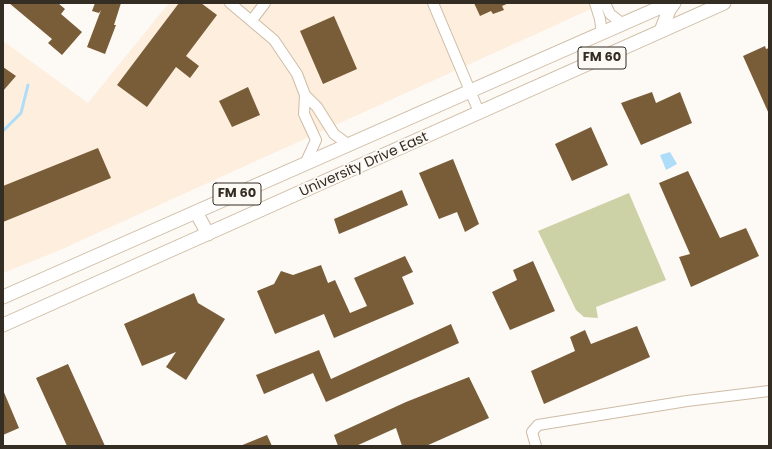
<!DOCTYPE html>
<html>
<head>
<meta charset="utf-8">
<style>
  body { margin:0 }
  #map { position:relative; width:772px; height:449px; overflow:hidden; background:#fdf9f5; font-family:Poppins,sans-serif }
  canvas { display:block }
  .frame { position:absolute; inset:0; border:4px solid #342d24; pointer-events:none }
</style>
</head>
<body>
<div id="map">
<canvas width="772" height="449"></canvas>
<div class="frame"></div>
</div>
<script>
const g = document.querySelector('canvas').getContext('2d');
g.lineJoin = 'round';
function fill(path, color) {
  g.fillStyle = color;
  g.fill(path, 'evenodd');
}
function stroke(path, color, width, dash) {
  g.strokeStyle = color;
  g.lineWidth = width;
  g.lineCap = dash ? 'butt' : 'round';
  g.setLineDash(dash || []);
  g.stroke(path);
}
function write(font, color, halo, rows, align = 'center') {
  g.font = font + ' Poppins,sans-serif';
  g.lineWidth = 4;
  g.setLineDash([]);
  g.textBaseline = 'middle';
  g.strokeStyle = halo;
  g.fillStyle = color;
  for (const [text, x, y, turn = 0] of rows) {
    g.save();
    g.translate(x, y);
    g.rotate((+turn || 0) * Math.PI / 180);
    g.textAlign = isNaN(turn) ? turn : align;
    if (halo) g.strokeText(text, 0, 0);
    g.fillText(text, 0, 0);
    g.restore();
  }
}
fill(new Path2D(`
  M 169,3 L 604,3 L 60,250 L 3,273 L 3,41 L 88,103 Z`), '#fdeedd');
fill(new Path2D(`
  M 629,193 L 666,280 L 596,307 L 598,318 L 584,317 L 576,310 L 538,231 Z`), '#ccd2a5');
fill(new Path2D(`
  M 670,152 L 677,164 L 666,170 L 660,155 Z`), '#adddf9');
stroke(new Path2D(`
  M 3,131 L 21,113 L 28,85`), '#adddf9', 3);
fill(new Path2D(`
  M 9,3 L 58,3 L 65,9 L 61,14 L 82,32 L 62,55 L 48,43 L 52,39 Z
  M 95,3 L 121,3 L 114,25 L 116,25 L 105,54 L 87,47 L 101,10 L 99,13 L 92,11 Z
  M 179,3 L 201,3 L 217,15 L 186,56 L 199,66 L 190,78 L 176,67 L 147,107 L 117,85 Z
  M 474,3 L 509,3 L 502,6 L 504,10 L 493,14 L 491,11 L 480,16 Z
  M 334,16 L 357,69 L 323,84 L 300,31 Z
  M 765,46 L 766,49 L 769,48 L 769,114 L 743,56 Z
  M 3,67 L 16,76 L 3,91 Z
  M 248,87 L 260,115 L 232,127 L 219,101 Z
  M 652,92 L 656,103 L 680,92 L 692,123 L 641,145 L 621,103 Z
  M 591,127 L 608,165 L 572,181 L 555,144 Z
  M 98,148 L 111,178 L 3,222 L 3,186 Z
  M 453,159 L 479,224 L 465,232 L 457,212 L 439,219 L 419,173 Z
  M 688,171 L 720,238 L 746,228 L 759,256 L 691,287 L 679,257 L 690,254 L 659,183 Z
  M 402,190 L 408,205 L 339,234 L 334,219 Z
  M 405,256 L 413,272 L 402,277 L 414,304 L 334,338 L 324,314 L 275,334 L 257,291 L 274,284 L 281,271 L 293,275 L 321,265 L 328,283 L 335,280 L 350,313 L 367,306 L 354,278 Z
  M 533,261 L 555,311 L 510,330 L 492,292 L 517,280 L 513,270 Z
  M 194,293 L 198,303 L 225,319 L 186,380 L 166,367 L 176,352 L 142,366 L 124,324 Z
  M 451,324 L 459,343 L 326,402 L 313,373 L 264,394 L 256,375 L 319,350 L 331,379 Z
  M 637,326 L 650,357 L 544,404 L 531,371 L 575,351 L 570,337 L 585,330 L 591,344 Z
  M 68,364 L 105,446 L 67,446 L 36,378 Z
  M 469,377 L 489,418 L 426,446 L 402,446 L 396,428 L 356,446 L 338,446 L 334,435 L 406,402 Z
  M 3,390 L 19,428 L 3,435 Z
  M 267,435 L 272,446 L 240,446 Z`), '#795d39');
const minor = new Path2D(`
  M 230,3 L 274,40 L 297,74 L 305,95 L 304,114 L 316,140 L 305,164
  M 433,3 L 479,112
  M 595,3 L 600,19 L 602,34
  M 605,3 L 610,14 L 623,24
  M 252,20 L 265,3
  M 305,95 L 317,107 L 334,134 L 349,145
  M 536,446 L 532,432 L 538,425 L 687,401 L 769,391`);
const major = new Path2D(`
  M 661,31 L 669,10 L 674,3
  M 196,212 L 208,234
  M 3,297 L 670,3
  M 3,325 L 724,3`);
stroke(minor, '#cebca5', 12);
stroke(major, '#cebca5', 15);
stroke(minor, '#fff', 10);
stroke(major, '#fff', 13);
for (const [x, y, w] of [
  [602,58,48],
  [237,194,48]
]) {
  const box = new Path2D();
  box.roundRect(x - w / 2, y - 11, w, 22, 3);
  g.fillStyle = '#fdf9f5';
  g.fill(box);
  stroke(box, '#342d24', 1);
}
write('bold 13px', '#342d24', null, [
  ["FM 60",602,58],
  ["FM 60",237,194]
]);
write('14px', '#342d24', '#fdf9f5', [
  ["University Drive East",364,165,-24]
]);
</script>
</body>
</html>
